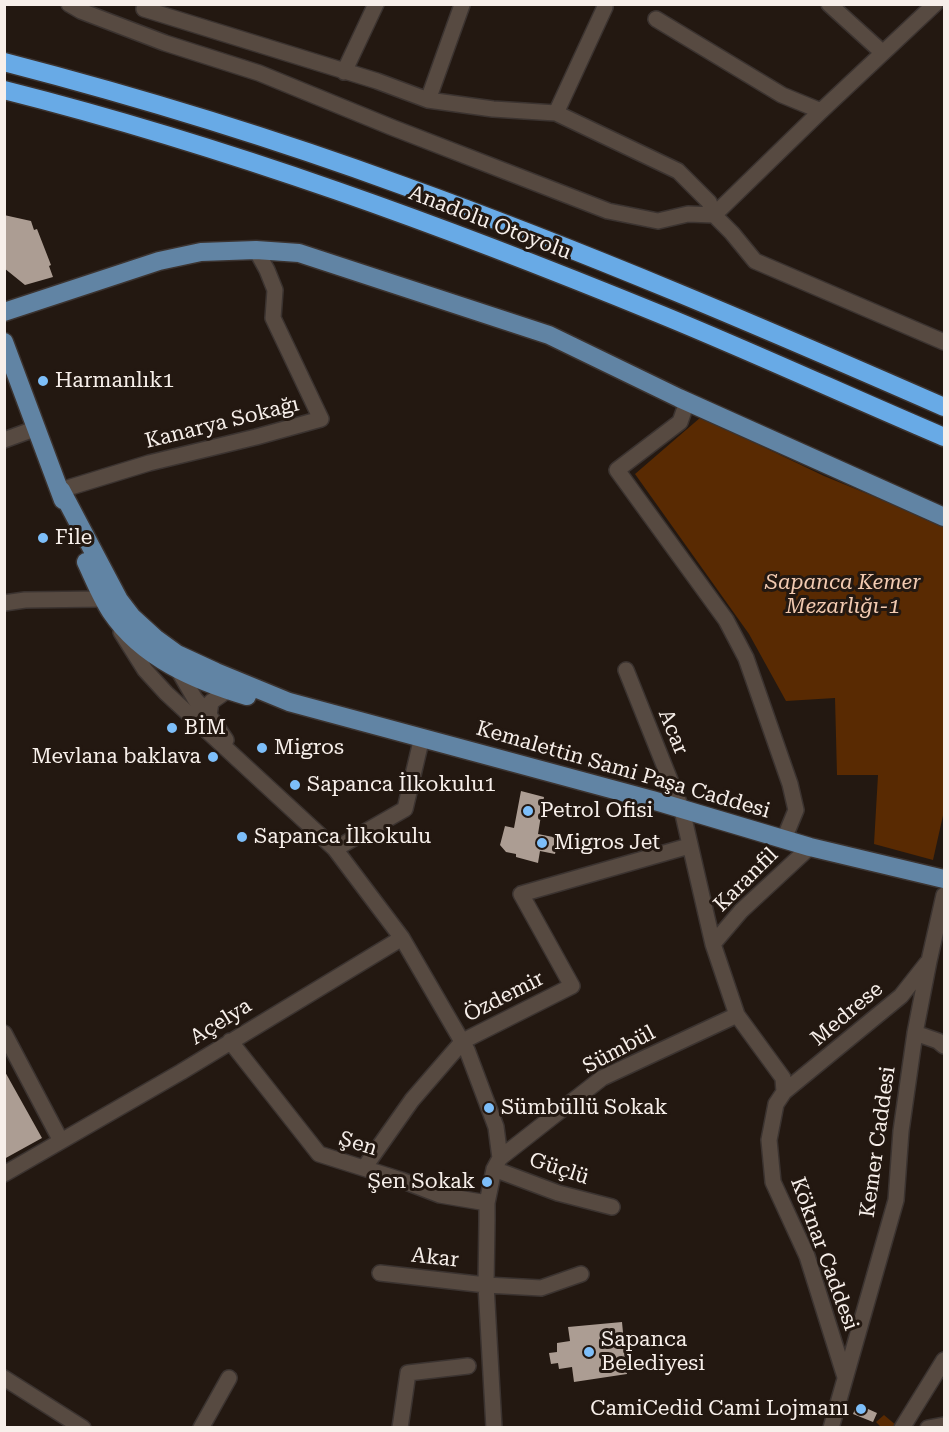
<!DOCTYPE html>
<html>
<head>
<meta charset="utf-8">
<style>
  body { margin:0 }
  #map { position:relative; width:949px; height:1432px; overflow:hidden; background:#231811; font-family:"Roboto Serif",serif }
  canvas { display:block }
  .frame { position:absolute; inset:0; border:6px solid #f7efea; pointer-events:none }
</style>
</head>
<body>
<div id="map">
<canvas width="949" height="1432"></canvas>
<div class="frame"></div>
</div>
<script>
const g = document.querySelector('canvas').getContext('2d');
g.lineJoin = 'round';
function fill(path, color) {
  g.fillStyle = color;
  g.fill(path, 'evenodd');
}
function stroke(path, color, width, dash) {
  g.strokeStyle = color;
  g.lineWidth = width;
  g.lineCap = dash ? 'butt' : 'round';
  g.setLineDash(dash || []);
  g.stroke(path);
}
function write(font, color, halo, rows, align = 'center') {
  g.font = font + ' "Roboto Serif",serif';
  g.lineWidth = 6;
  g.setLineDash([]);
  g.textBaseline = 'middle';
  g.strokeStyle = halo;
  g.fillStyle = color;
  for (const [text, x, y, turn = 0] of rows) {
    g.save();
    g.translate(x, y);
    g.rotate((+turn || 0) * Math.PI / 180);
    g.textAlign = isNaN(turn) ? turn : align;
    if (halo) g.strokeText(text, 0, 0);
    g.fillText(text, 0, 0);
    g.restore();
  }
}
fill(new Path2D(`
  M 701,417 L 824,476 L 944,525 L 944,811 L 933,860 L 874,844 L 878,775 L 837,775 L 835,698 L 786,701 L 749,634 L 635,474 Z
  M 884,1415 L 897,1426 L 895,1427 L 881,1427 L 876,1422 Z`), '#592a02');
fill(new Path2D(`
  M 4,215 L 31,221 L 34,230 L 37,229 L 51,265 L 49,266 L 53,277 L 25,285 L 4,268 Z
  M 521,791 L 544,797 L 538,834 L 558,838 L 555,854 L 540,851 L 538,863 L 516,857 L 516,854 L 506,852 L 500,845 L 505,826 L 514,828 Z
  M 4,1070 L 42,1138 L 4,1159 Z
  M 622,1322 L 627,1374 L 574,1382 L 572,1367 L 559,1369 L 558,1363 L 551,1364 L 549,1353 L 557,1352 L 557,1343 L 570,1341 L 568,1327 Z
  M 857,1404 L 877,1413 L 873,1422 L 853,1414 Z`), '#ac9d93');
const minor = new Path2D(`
  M 69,4 L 81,11 L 165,43 L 259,73 L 391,127 L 608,211 L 658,221 L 688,214 L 714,215 L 732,233 L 755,261 L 944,342
  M 829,4 L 883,53
  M 144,9 L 377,81 L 428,100 L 493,109 L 556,113 L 678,171 L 709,202 L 714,215 L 821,111 L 935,4
  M 656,19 L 782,95 L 821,111
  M 344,72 L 376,4
  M 428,100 L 462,5
  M 556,113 L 605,7
  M 687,402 L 680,422 L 617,470 L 726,620 L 746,658 L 790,784 L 796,810 L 784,839
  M 4,440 L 37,428
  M 61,490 L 149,463 L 256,437 L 321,419 L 273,318 L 275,290 L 267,270 L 256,250
  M 4,603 L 25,600 L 103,599
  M 121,632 L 145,670 L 166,693 L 335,849 L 402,938 L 467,1050 L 496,1127 L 500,1158 L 494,1169 L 487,1203 L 487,1221 L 486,1285 L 494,1428
  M 177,668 L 195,699 L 209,715
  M 626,670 L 682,810 L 713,944 L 737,1015 L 783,1078 L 784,1092 L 776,1104 L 769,1140 L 773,1182 L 807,1256 L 845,1377
  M 226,740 L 209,715 L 211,702 L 228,690
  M 335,849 L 405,809 L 422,737
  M 713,944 L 741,911 L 810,847
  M 4,1033 L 61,1141
  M 915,1033 L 938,1041 L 944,1046
  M 230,1041 L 319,1154 L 401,1180 L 440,1195 L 487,1203
  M 784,1092 L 901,996 L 927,963
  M 500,1158 L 602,1078 L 737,1015
  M 364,1168 L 412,1100 L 463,1041 L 572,986 L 521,894 L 689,846
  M 494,1169 L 558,1193 L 612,1207
  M 4,1174 L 181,1072 L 402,938
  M 380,1273 L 486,1285 L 541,1288 L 581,1274
  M 4,1378 L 83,1428
  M 201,1428 L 229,1378
  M 400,1428 L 408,1373 L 468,1366
  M 831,1428 L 896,1200 L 901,1131 L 915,1033 L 929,961 L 944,895
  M 902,1428 L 944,1360
  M 928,1428 L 944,1425`);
const major = new Path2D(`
  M 4,312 L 159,261 L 201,252 L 256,250 L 299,253 L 549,335 L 679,398 L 944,517
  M 4,342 L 63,500
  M 61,490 L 119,600 L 132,617 L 155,638 L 177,654 L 216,672 L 289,702 L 652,800 L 810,847 L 944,879
  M 86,562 C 94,579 101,597 111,612 C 142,658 196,681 247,696`);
const highway = new Path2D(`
  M 4,62 C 139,97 273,138 404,186 C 587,252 766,329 944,407
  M 4,90 C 230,147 447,227 662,315 C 757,354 850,397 944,437`);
stroke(minor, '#3b3330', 18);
stroke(major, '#3b3330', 21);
stroke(highway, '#3b3330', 21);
stroke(minor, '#574a41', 15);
stroke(major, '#6184a4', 18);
stroke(highway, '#68aae6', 18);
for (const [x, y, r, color] of [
  [43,381,6,"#7dbef9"],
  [43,538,6,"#7dbef9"],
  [172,728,6,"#7dbef9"],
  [262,748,6,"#7dbef9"],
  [213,757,6,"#7dbef9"],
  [295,785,6,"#7dbef9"],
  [528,811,6,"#7dbef9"],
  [242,837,6,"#7dbef9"],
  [542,843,6,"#7dbef9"],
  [489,1108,6,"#7dbef9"],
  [487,1182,6,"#7dbef9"],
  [589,1352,6,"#7dbef9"],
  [861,1409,6,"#7dbef9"]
]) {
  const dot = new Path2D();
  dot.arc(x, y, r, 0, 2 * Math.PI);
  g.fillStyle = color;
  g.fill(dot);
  stroke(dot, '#231811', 2);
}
write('21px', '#f7efea', '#231811', [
  ["Anadolu Otoyolu",490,223,21],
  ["Kanarya Sokağı",222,423,-14],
  ["Acar",673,732,68],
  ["Kemalettin Sami Paşa Caddesi",623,770,16],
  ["Karanfil",746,880,-45],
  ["Özdemir",504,997,-27],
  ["Medrese",847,1014,-40],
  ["Açelya",221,1022,-32],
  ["Sümbül",619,1050,-28],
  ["Kemer Caddesi",878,1142,-82],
  ["Şen",358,1144,17],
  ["Güçlü",559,1169,18],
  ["Köknar Caddesi",824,1254,70],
  ["Akar",435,1258,6]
]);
write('21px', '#f7efea', '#231811', [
  ["Harmanlık1",55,381],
  ["File",55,538],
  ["BİM",184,728],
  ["Migros",274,748],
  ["Mevlana baklava",201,757,"right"],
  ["Sapanca İlkokulu1",307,785],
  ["Petrol Ofisi",540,811],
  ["Sapanca İlkokulu",254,837],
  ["Migros Jet",554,843],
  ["Sümbüllü Sokak",501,1108],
  ["Şen Sokak",475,1182,"right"],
  ["Sapanca",601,1340],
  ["Belediyesi",601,1364],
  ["CamiCedid Cami Lojmanı",849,1409,"right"]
], 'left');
write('italic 21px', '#f2cab1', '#231811', [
  ["Sapanca Kemer",843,583],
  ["Mezarlığı-1",843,607]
]);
</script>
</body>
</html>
